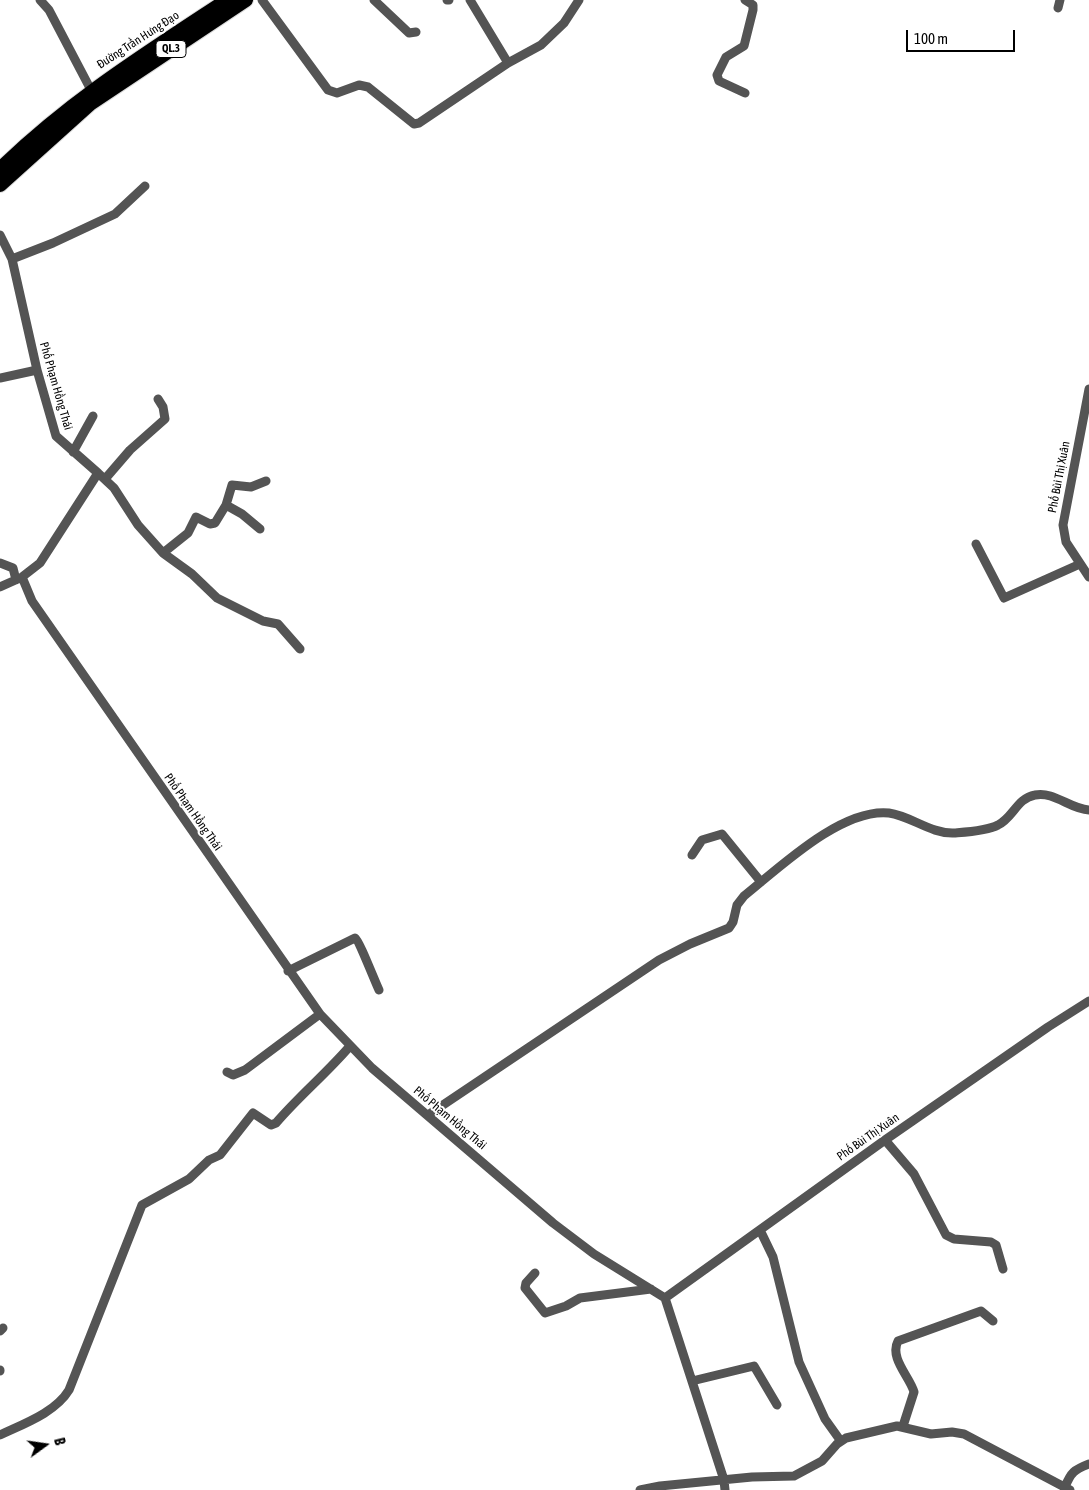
<!DOCTYPE html>
<html>
<head>
<meta charset="utf-8">
<style>
  body { margin:0 }
  #map { position:relative; width:1089px; height:1490px; overflow:hidden; background:#fff; font-family:"Asap Condensed",sans-serif }
  canvas { display:block }
  .north { position:absolute; left:20px; top:1420px; width:50px; height:50px; -webkit-text-stroke:4px #fff; paint-order:stroke; rotate:76deg; font-size:14px; font-weight:700; line-height:20px; text-align:center; color:#000 }
  .north::after { content:''; display:block; margin:auto; width:18px; height:22px; background:#000; clip-path:polygon(50% 0,100% 100%,50% 72%,0 100%) }
  .scale { position:absolute; left:906px; top:30px; width:109px; height:22px; box-sizing:border-box; border:2px solid #000; border-top:0; padding-left:6px; font-size:15px; line-height:18px; white-space:nowrap; color:#000; -webkit-text-stroke:4px #fff; paint-order:stroke }
</style>
</head>
<body>
<div id="map">
<canvas width="1089" height="1490"></canvas>
<div class="north">B</div>
<div class="scale">100 m</div>
</div>
<script>
const g = document.querySelector('canvas').getContext('2d');
g.lineJoin = 'round';
function stroke(path, color, width, dash) {
  g.strokeStyle = color;
  g.lineWidth = width;
  g.lineCap = dash ? 'butt' : 'round';
  g.setLineDash(dash || []);
  g.stroke(path);
}
function write(font, color, halo, rows, align = 'center') {
  g.font = font + ' "Asap Condensed",sans-serif';
  g.lineWidth = 4;
  g.setLineDash([]);
  g.textBaseline = 'middle';
  g.strokeStyle = halo;
  g.fillStyle = color;
  for (const [text, x, y, turn = 0] of rows) {
    g.save();
    g.translate(x, y);
    g.rotate((+turn || 0) * Math.PI / 180);
    g.textAlign = isNaN(turn) ? turn : align;
    if (halo) g.strokeText(text, 0, 0);
    g.fillText(text, 0, 0);
    g.restore();
  }
}
const trunk = new Path2D(`
  M 0,169 C 71,100 145,54 227,0
  M 0,185 L 90,104 L 246,0`);
stroke(trunk, '#dbdbdb', 16);
stroke(new Path2D(`
  M 40,0 L 49,10 L 91,90
  M 262,0 L 328,90 L 337,93 L 359,85 L 368,87 L 414,124 L 419,123 L 508,63 L 541,45 L 564,23 L 579,0
  M 374,0 L 409,33 L 416,32
  M 447,0 L 449,0
  M 470,0 L 508,63
  M 745,0 L 753,5 L 753,10 L 744,46 L 726,57 L 717,75 L 719,81 L 745,93
  M 1058,8 L 1060,0
  M 0,235 L 12,259 L 37,370 L 56,436 L 98,473 L 40,563 L 22,577 L 32,601 L 320,1014 L 372,1068 L 553,1223 L 594,1254 L 665,1298
  M 12,259 L 53,243 L 115,214 L 145,186
  M 0,378 L 37,370
  M 1089,389 L 1063,525 L 1066,542 L 1089,577
  M 73,452 L 93,416
  M 98,473 L 114,488 L 138,525 L 163,553 L 192,574 L 217,598 L 263,621 L 278,624 L 300,649
  M 105,479 L 130,450 L 165,419 L 163,407 L 158,399
  M 226,505 L 242,514 L 260,529
  M 976,544 L 1004,598 L 1080,564
  M 163,553 L 188,533 L 196,517 L 210,524 L 215,523 L 226,505 L 232,485 L 251,487 L 266,481
  M 0,563 L 13,568 L 16,580
  M 0,587 L 20,578
  M 692,855 L 702,840 L 722,834 L 761,882
  M 288,971 L 355,938 C 359,940 375,982 379,990
  M 227,1072 L 233,1075 L 245,1070 L 320,1014
  M 428,1115 L 659,960 L 690,944 L 729,928 L 733,922 L 737,905 L 744,896 C 779,868 841,808 889,813 C 911,816 931,834 954,833 C 967,832 987,831 998,825 C 1013,818 1017,798 1035,795 C 1054,791 1070,809 1089,810
  M 885,1140 L 914,1174 L 946,1235 L 954,1239 L 991,1242 L 996,1245 L 1003,1269
  M 760,1230 L 773,1257 L 799,1362 L 825,1419 L 840,1440
  M 535,1273 L 526,1283 L 525,1288 L 545,1313 L 566,1306 L 580,1298 L 651,1289
  M 665,1298 L 885,1140 L 1048,1027 L 1089,1001
  M 665,1298 L 724,1480 L 725,1490
  M 0,1331 L 3,1328
  M 0,1370 L 0,1371
  M 692,1381 L 754,1366 L 777,1405
  M 903,1426 L 914,1392 C 910,1377 889,1358 898,1341 L 981,1311 L 993,1321
  M 0,1435 C 23,1424 55,1413 69,1390 L 142,1205 L 189,1179 L 209,1160 L 220,1155 L 253,1113 L 271,1125 L 276,1123 C 300,1095 326,1074 350,1046
  M 1065,1487 C 1071,1472 1074,1470 1089,1464
  M 640,1490 L 660,1486 L 752,1477 L 794,1476 L 822,1461 L 837,1444 L 846,1438 L 897,1426 L 931,1434 L 952,1432 L 964,1434 L 1070,1490`), '#545454', 9);
stroke(trunk, '#000', 14);
for (const [x, y, w] of [
  [171,49,30]
]) {
  const box = new Path2D();
  box.roundRect(x - w / 2, y - 8.5, w, 17, 4);
  g.fillStyle = '#fff';
  g.fill(box);
  stroke(box, '#000', 1);
}
write('bold 11px', '#000', null, [
  ["QL.3",171,49]
]);
write('12px', '#000', '#fff', [
  ["Đường Trần Hưng Đạo",138,40,-33],
  ["Phố Phạm Hồng Thái",56,386,74],
  ["Phố Bùi Thị Xuân",1059,477,-79],
  ["Phố Phạm Hồng Thái",193,812,55],
  ["Phố Phạm Hồng Thái",450,1118,40],
  ["Phố Bùi Thị Xuân",868,1137,-35]
]);
</script>
</body>
</html>
